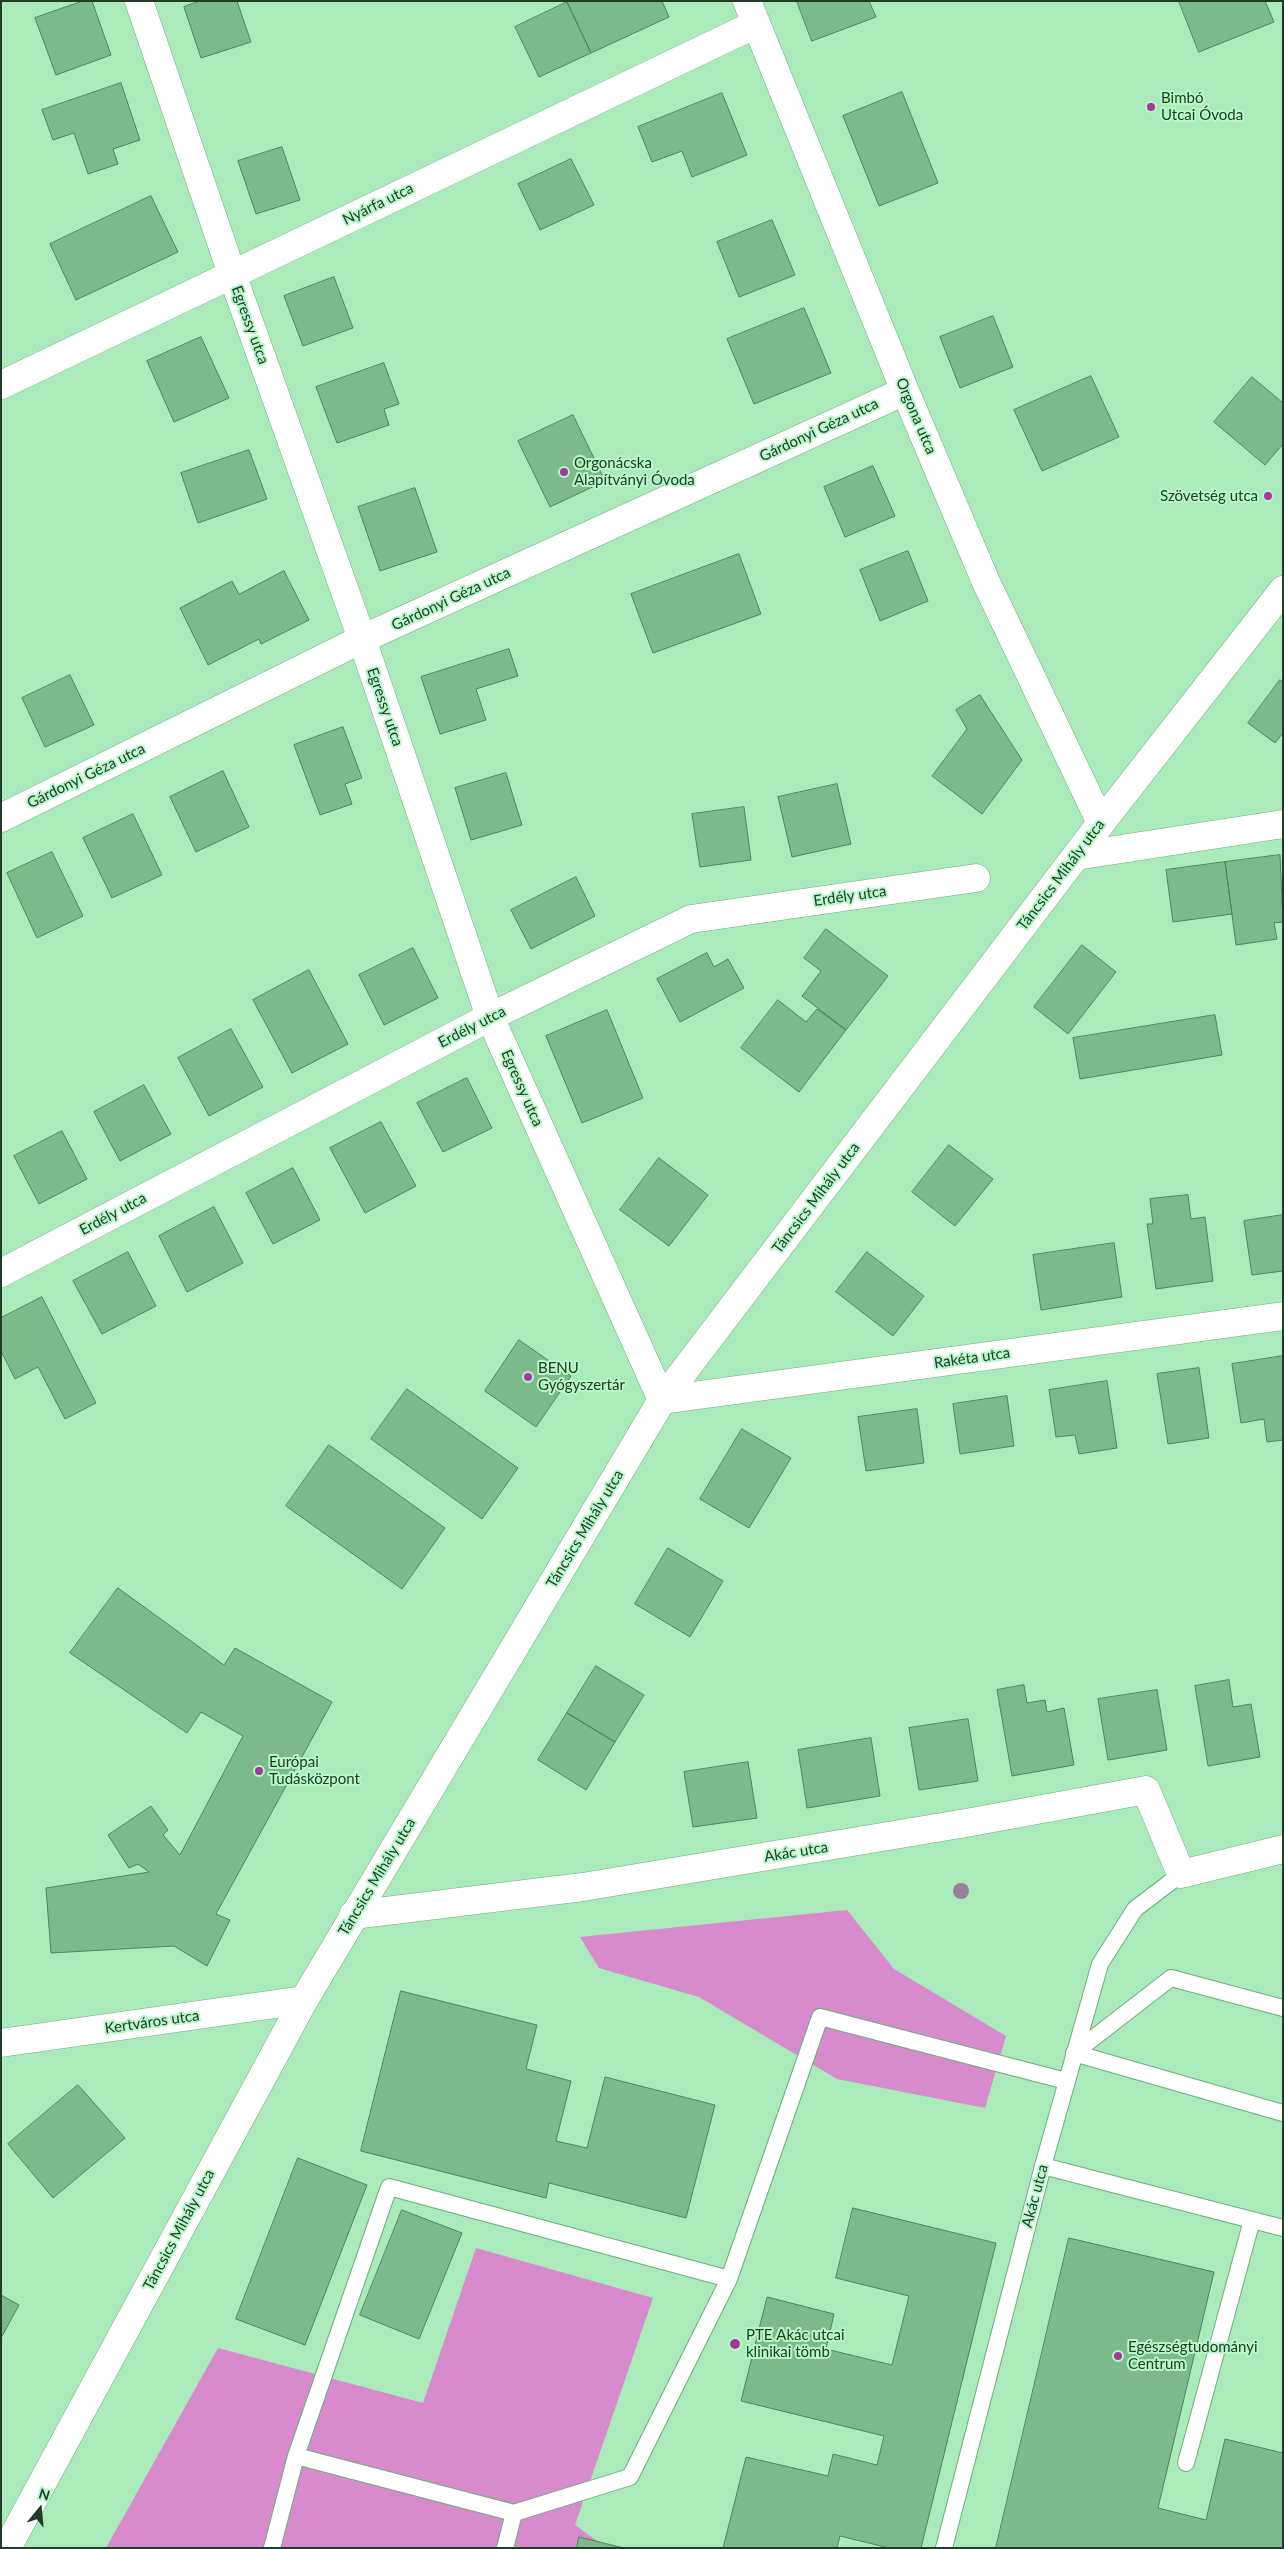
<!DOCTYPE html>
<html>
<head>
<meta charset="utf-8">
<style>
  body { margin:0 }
  #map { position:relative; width:1284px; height:2549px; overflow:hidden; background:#aaeabb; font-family:Lato,sans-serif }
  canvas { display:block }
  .frame { position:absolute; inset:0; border:2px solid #213b29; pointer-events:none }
  .north { position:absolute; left:15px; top:2484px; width:50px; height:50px; -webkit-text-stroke:4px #b7f8c8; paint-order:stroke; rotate:17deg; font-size:14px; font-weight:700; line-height:20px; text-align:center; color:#213b29 }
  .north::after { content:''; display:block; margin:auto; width:18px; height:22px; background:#213b29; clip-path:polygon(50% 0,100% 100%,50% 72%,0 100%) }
</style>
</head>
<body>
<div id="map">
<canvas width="1284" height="2549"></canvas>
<div class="frame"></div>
<div class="north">N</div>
</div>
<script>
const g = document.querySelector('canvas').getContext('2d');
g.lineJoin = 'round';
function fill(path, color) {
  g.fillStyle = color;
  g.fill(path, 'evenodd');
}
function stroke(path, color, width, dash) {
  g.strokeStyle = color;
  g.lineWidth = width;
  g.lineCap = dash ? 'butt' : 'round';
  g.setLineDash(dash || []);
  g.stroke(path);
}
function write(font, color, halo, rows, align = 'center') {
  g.font = font + ' Lato,sans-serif';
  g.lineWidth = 4;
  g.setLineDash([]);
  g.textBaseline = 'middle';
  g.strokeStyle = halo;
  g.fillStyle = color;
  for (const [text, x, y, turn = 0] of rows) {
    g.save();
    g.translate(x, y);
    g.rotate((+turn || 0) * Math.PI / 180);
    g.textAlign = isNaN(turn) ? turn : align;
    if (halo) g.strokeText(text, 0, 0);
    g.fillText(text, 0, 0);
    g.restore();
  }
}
fill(new Path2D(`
  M 847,1910 L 894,1969 L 1006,2036 L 985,2108 L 837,2079 L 699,1997 L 599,1968 L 580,1937 Z
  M 476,2248 L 653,2298 L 575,2525 L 607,2548 L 106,2548 L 218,2348 L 423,2403 Z`), '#d78acc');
const building = new Path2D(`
  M 83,1 L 92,1 L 111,55 L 56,75 L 35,18 Z
  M 200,1 L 237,1 L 251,42 L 201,58 L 184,7 Z
  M 662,1 L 669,17 L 591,53 L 567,2 Z
  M 797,1 L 869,1 L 876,17 L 812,41 Z
  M 1179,1 L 1265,1 L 1274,22 L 1199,52 Z
  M 567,2 L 591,53 L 539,77 L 515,27 Z
  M 121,83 L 140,140 L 113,149 L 118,164 L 88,174 L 74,133 L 53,140 L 42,110 Z
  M 902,92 L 938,183 L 879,206 L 843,116 Z
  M 722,93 L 747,155 L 692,177 L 682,151 L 652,162 L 638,127 Z
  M 282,147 L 300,200 L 256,214 L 238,161 Z
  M 571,159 L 594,205 L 540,230 L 518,184 Z
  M 151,196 L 178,252 L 76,300 L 50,244 Z
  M 772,220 L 795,275 L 739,297 L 717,242 Z
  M 334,277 L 353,328 L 303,346 L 284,296 Z
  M 804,308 L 831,373 L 754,404 L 727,339 Z
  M 993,316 L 1013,367 L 960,388 L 940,337 Z
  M 201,337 L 229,398 L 174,422 L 147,361 Z
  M 384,363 L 399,404 L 384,409 L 389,425 L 337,443 L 316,387 Z
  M 1091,376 L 1119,437 L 1042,471 L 1014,410 Z
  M 1252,377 L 1283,403 L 1283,444 L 1265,465 L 1214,422 Z
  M 573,415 L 605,481 L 550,507 L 518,441 Z
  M 249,450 L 267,499 L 198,523 L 181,473 Z
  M 873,466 L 895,516 L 845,537 L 824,487 Z
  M 415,488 L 437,552 L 380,571 L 358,507 Z
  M 908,551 L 928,601 L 880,621 L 860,570 Z
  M 739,554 L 761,614 L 653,653 L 631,594 Z
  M 284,571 L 309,620 L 261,644 L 259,639 L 208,665 L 180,608 L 232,581 L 239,594 Z
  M 509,649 L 518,676 L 476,689 L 486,720 L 440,734 L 421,677 Z
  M 70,675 L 94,725 L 45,747 L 22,698 Z
  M 1280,680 L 1283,682 L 1283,733 L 1275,743 L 1248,723 Z
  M 980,695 L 1022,760 L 982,814 L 932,776 L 967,729 L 956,710 Z
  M 343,727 L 362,778 L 345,784 L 352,804 L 320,815 L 294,745 Z
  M 223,771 L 249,827 L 196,852 L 170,797 Z
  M 506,773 L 522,825 L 471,840 L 455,788 Z
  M 837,784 L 851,844 L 792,857 L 778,797 Z
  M 744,807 L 751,860 L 700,867 L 692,814 Z
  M 133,814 L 162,875 L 112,898 L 83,838 Z
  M 52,852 L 83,916 L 37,938 L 7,873 Z
  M 1280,855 L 1283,922 L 1274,923 L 1277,939 L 1236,945 L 1225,862 Z
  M 1225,862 L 1232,914 L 1173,922 L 1166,870 Z
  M 576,877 L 595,916 L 531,949 L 511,910 Z
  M 826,929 L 888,976 L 846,1030 L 802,996 L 821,971 L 804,958 Z
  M 1082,945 L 1116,972 L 1068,1034 L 1034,1007 Z
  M 413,948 L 438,998 L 384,1025 L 359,975 Z
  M 707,953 L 714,967 L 728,959 L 744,988 L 680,1022 L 657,979 Z
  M 309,970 L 348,1044 L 292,1073 L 253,1000 Z
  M 778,1000 L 806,1022 L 817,1009 L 846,1030 L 799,1092 L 741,1048 Z
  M 607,1010 L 643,1098 L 582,1123 L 546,1036 Z
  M 1215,1015 L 1222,1055 L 1080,1079 L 1073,1038 Z
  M 231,1029 L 263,1087 L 209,1116 L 178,1058 Z
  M 467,1078 L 492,1128 L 443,1152 L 417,1103 Z
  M 144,1085 L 171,1134 L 120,1161 L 94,1112 Z
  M 381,1122 L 416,1186 L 365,1213 L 330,1148 Z
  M 62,1131 L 87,1179 L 39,1204 L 14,1156 Z
  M 949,1145 L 993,1179 L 955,1226 L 912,1192 Z
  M 659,1158 L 708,1195 L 669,1246 L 620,1210 Z
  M 293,1168 L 320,1220 L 273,1244 L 246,1193 Z
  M 1188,1195 L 1191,1219 L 1205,1217 L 1213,1281 L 1156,1289 L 1147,1224 L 1153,1224 L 1150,1199 Z
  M 214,1207 L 243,1263 L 187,1292 L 159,1236 Z
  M 1283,1215 L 1283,1271 L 1252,1275 L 1244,1221 Z
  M 1114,1243 L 1122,1297 L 1041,1310 L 1033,1255 Z
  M 128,1252 L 156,1306 L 102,1334 L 73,1281 Z
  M 867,1252 L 924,1296 L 893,1336 L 836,1292 Z
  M 42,1297 L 96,1403 L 65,1419 L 38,1367 L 15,1379 L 1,1351 L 1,1318 Z
  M 519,1340 L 571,1376 L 536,1427 L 485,1391 Z
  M 1283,1356 L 1283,1440 L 1267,1442 L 1264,1419 L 1241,1423 L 1232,1364 Z
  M 1199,1368 L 1209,1438 L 1168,1444 L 1157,1374 Z
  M 1107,1381 L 1117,1448 L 1079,1454 L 1075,1435 L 1056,1437 L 1049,1390 Z
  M 407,1389 L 518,1468 L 482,1519 L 371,1439 Z
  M 1007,1396 L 1014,1446 L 960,1454 L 953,1404 Z
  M 917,1409 L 924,1463 L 866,1471 L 858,1417 Z
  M 742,1429 L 791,1458 L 749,1528 L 700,1499 Z
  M 329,1445 L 445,1528 L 402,1589 L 286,1506 Z
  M 668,1548 L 723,1581 L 690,1637 L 635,1604 Z
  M 118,1588 L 224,1665 L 235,1648 L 332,1702 L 216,1914 L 230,1920 L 207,1966 L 174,1946 L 51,1953 L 46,1888 L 149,1872 L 138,1864 L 129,1868 L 108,1835 L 151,1806 L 168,1830 L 163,1835 L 180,1855 L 243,1736 L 201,1712 L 187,1733 L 70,1653 Z
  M 596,1666 L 644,1695 L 615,1742 L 567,1713 Z
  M 1229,1680 L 1233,1707 L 1251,1704 L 1260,1757 L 1208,1766 L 1195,1686 Z
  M 1024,1685 L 1027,1703 L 1045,1700 L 1047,1712 L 1064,1708 L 1074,1765 L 1012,1776 L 997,1690 Z
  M 1157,1690 L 1167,1750 L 1108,1760 L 1098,1699 Z
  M 567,1713 L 615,1742 L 586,1790 L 538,1760 Z
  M 968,1719 L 978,1781 L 919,1790 L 909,1728 Z
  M 871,1738 L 880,1796 L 807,1808 L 798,1750 Z
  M 748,1762 L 757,1818 L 693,1827 L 684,1772 Z
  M 401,1991 L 537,2025 L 526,2069 L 571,2081 L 556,2141 L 587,2148 L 605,2077 L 715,2105 L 686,2218 L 549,2183 L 546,2198 L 361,2151 Z
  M 78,2085 L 125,2138 L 53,2198 L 8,2144 Z
  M 298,2158 L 367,2185 L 305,2345 L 236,2319 Z
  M 853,2208 L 996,2243 L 921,2548 L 889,2548 L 840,2536 L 837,2548 L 723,2548 L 746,2457 L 828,2476 L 833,2454 L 877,2465 L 884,2436 L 741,2401 L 767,2297 L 834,2314 L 826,2349 L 892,2365 L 909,2296 L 836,2278 Z
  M 402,2210 L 462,2233 L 419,2339 L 360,2315 Z
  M 1069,2238 L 1214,2272 L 1158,2508 L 1206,2520 L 1225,2439 L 1283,2453 L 1283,2548 L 996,2548 Z
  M 1,2295 L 19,2305 L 1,2338 Z
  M 579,2537 L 624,2548 L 577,2548 Z`);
fill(building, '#7cba8d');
stroke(building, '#4a865c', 1);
const service = new Path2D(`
  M 1074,2053 L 1171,1978 L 1283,2008
  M 1074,2053 L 1283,2113
  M 1043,2166 L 1283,2228
  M 729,2279 L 630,2477 L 514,2513 L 296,2456 L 389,2187 L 729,2279 L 820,2017 L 1066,2081
  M 1186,2463 L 1252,2220
  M 272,2548 L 296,2456
  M 505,2548 L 514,2513
  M 944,2548 L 1043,2166 L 1100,1964 L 1135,1909 L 1181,1874`);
const minor = new Path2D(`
  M 139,1 L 232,274 L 362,639 L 490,1017 L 662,1400 L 1283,1316
  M 747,1 L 905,391 L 986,582 L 1101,823
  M 1,385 L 756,24
  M 1,818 L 362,639 L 905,391
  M 1076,856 L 1283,824
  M 1,1273 L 490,1017 L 691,919 L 976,878
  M 353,1915 L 583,1887 L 966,1823 L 1146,1790 L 1181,1874 L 1283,1849
  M 1,2043 L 304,2000`);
const tertiary = new Path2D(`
  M 7,2548 L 304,2000 L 662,1400 L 1101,823 L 1283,590`);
stroke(service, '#6fac80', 18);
stroke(minor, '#6fac80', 29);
stroke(tertiary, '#6fac80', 29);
stroke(service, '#fff', 16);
stroke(minor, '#fff', 28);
stroke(tertiary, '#fff', 28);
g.fillStyle = '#968198';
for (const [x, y] of [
  [961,1891]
]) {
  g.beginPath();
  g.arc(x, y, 8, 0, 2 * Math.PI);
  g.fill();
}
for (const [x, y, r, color] of [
  [1151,107,5,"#a43898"],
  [564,472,5,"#a43898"],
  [1268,496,5,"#a43898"],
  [528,1377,5,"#a43898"],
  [259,1771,5,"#a43898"],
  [735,2344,6,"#a43898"],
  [1118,2356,5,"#a43898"]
]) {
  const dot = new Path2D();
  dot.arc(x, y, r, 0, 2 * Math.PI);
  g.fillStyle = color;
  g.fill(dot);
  stroke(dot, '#b7f8c8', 2);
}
write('15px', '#213b29', '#b7f8c8', [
  ["Bimbó",1161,98],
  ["Utcai Óvoda",1161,115],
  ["Orgonácska",574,463],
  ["Alapítványi Óvoda",574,480],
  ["Szövetség utca",1258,496,"right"],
  ["BENU",538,1368],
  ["Gyógyszertár",538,1385],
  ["Európai",269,1762],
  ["Tudásközpont",269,1779],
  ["PTE Akác utcai",746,2335],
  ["klinikai tömb",746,2352],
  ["Egészségtudományi",1128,2347],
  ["Centrum",1128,2364]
], 'left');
write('15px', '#213b29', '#b7f8c8', [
  ["Nyárfa utca",378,204,-26],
  ["Egressy utca",250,325,70],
  ["Orgona utca",916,416,67],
  ["Gárdonyi Géza utca",819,430,-25],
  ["Gárdonyi Géza utca",451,599,-25],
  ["Egressy utca",385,707,71],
  ["Gárdonyi Géza utca",86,776,-26],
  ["Táncsics Mihály utca",1061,875,-53],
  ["Erdély utca",850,896,-8],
  ["Erdély utca",472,1027,-27],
  ["Egressy utca",522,1088,66],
  ["Táncsics Mihály utca",816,1198,-53],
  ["Erdély utca",113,1214,-28],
  ["Rakéta utca",972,1358,-8],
  ["Táncsics Mihály utca",585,1529,-59],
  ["Akác utca",796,1852,-9],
  ["Táncsics Mihály utca",377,1877,-59],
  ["Kertváros utca",152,2022,-8],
  ["Akác utca",1035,2196,-75],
  ["Táncsics Mihály utca",179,2230,-62]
]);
</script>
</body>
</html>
